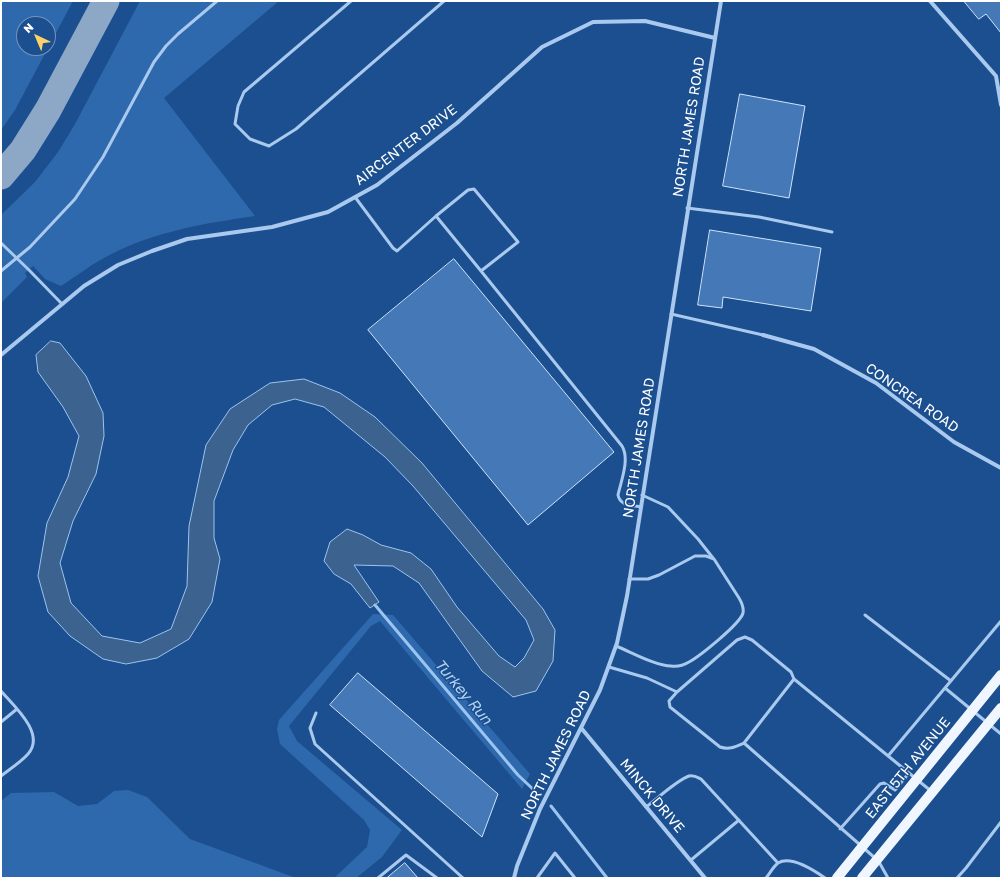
<!DOCTYPE html>
<html>
<head>
<meta charset="utf-8">
<style>
  body { margin:0 }
  #map { position:relative; width:1002px; height:879px; overflow:hidden; background:#1b4f8f; font-family:"Golos Text",sans-serif }
  canvas { display:block }
  .frame { position:absolute; inset:0; border:2px solid #fff; pointer-events:none }
  .north { position:absolute; left:16px; top:16px; width:40px; height:40px; box-sizing:border-box; background:#1b4f8f; border:1px solid #7695bc; border-radius:50%; rotate:316deg; font-size:11px; font-weight:700; line-height:16px; text-align:center; color:#fff }
  .north::after { content:''; display:block; margin:auto; width:14px; height:18px; background:#ffd166; clip-path:polygon(50% 0,100% 100%,50% 72%,0 100%) }
</style>
</head>
<body>
<div id="map">
<canvas width="1002" height="879"></canvas>
<div class="frame"></div>
<div class="north">N</div>
</div>
<script>
const g = document.querySelector('canvas').getContext('2d');
g.lineJoin = 'round';
function fill(path, color) {
  g.fillStyle = color;
  g.fill(path, 'evenodd');
}
function stroke(path, color, width, dash) {
  g.strokeStyle = color;
  g.lineWidth = width;
  g.lineCap = dash ? 'butt' : 'round';
  g.setLineDash(dash || []);
  g.stroke(path);
}
function write(font, color, halo, rows, align = 'center') {
  g.font = font + ' "Golos Text",sans-serif';
  g.lineWidth = 3;
  g.setLineDash([]);
  g.textBaseline = 'middle';
  g.strokeStyle = halo;
  g.fillStyle = color;
  for (const [text, x, y, turn = 0] of rows) {
    g.save();
    g.translate(x, y);
    g.rotate((+turn || 0) * Math.PI / 180);
    g.textAlign = isNaN(turn) ? turn : align;
    if (halo) g.strokeText(text, 0, 0);
    g.fillText(text, 0, 0);
    g.restore();
  }
}
fill(new Path2D(`
  M 1,1 L 73,1 L 15,110 L 1,130 ZM 24,24 L 48,24 L 48,48 L 24,48 Z
  M 140,1 L 279,1 L 164,98 L 255,216 C 201,224 150,232 102,259 C 88,267 75,277 61,286 L 45,279 L 33,266 L 25,273 L 27,277 L 1,303 L 1,215 L 35,182 L 58,152 L 75,124 Z
  M 373,614 L 393,615 L 530,774 L 522,789 L 380,621 L 371,626 L 289,726 L 297,741 L 402,830 L 382,857 L 356,878 L 334,878 L 367,847 L 370,830 L 364,820 L 280,744 L 277,729 L 279,720 Z
  M 128,790 L 147,797 L 190,839 L 296,878 L 1,878 L 1,801 L 11,793 L 54,792 L 78,806 L 97,804 L 114,791 Z`), '#2e69ad');
const water = new Path2D(`
  M 51,341 L 60,343 L 86,376 L 103,413 L 104,436 L 96,474 L 73,521 L 60,563 L 71,603 L 102,636 L 140,643 L 171,629 L 187,586 L 189,526 L 206,445 L 230,409 L 270,383 L 304,379 L 340,393 L 375,417 L 422,463 L 543,609 L 555,630 L 553,661 L 536,691 L 513,697 L 482,671 L 419,583 L 393,566 L 354,565 L 379,602 L 370,608 L 351,584 L 334,574 L 324,561 L 330,542 L 347,529 L 363,535 L 381,545 L 411,553 L 431,569 L 457,607 L 499,656 L 515,667 L 524,658 L 534,640 L 526,620 L 413,486 L 385,457 L 324,407 L 295,399 L 272,405 L 248,425 L 233,450 L 214,501 L 214,538 L 220,559 L 212,602 L 189,639 L 157,658 L 126,664 L 103,659 L 70,636 L 48,612 L 38,576 L 47,523 L 68,477 L 79,436 L 63,407 L 38,372 L 36,355 Z`);
fill(water, '#3c6290');
stroke(water, '#9cc4f0', 1);
stroke(new Path2D(`
  M 375,605 L 518,775 L 536,792
  M 551,806 L 607,878`), '#9cc4f0', 3);
stroke(new Path2D(`
  M 1,176 L 23,150 L 48,110 L 106,1`), '#8da7c7', 27);
const building = new Path2D(`
  M 964,1 L 1001,1 L 1001,33 L 986,14 L 979,19 Z
  M 740,94 L 805,106 L 789,198 L 723,186 Z
  M 710,230 L 821,248 L 811,311 L 723,297 L 722,308 L 698,305 Z
  M 454,259 L 614,452 L 528,525 L 368,330 Z
  M 358,673 L 498,794 L 482,837 L 330,705 Z
  M 405,863 L 418,878 L 387,878 Z`);
fill(building, '#4478b7');
stroke(building, '#cfe3fa', 1);
stroke(new Path2D(`
  M 351,1 L 244,92 L 238,106 L 235,124 L 250,139 L 269,146 L 296,129 L 444,1
  M 355,197 L 393,248 L 397,251 L 436,216 L 481,271 L 518,242 L 474,189 L 468,190 L 436,216
  M 687,208 L 759,217 L 832,232
  M 1,243 L 29,270 L 62,304
  M 1,271 L 30,247 L 75,199 L 103,157 L 154,62 L 166,46 L 178,34 L 217,1
  M 481,271 L 622,446 C 630,459 621,481 618,495 C 620,506 632,505 641,507
  M 671,314 L 763,335
  M 642,495 L 668,507 L 698,539 L 713,558
  M 865,615 L 951,681
  M 616,646 C 631,652 656,666 671,666 C 677,667 684,665 689,662 C 700,656 740,624 743,613 C 744,607 742,603 739,598 L 714,559 L 706,556 L 695,556 L 659,575 L 648,579 L 629,579
  M 609,667 L 647,678 L 677,692 L 669,701 L 670,707 L 720,747 C 729,750 735,747 744,743 L 875,858
  M 794,679 L 931,791
  M 945,688 L 1001,734
  M 1,691 C 14,706 46,734 28,754 C 21,762 10,769 1,776
  M 677,692 L 737,640 L 745,637 L 752,640 L 791,672 L 794,679 L 744,743
  M 316,713 L 310,728 L 315,744 L 463,878
  M 1,722 L 17,709
  M 888,756 L 1001,621
  M 646,807 C 657,799 677,780 689,776 C 694,775 697,777 701,779 L 778,863
  M 840,829 L 880,784 L 884,783 L 895,790 L 909,773
  M 691,860 L 739,820
  M 879,862 L 888,878
  M 378,878 L 406,855 L 437,878
  M 537,878 L 555,853 L 575,878
  M 766,878 C 770,873 773,867 778,863 C 791,855 815,871 825,878
  M 957,878 L 966,868 L 1001,822`), '#a9c9ee', 3);
stroke(new Path2D(`
  M 930,1 L 996,76 L 1001,105
  M 763,335 L 814,349 L 876,383 L 954,442 L 1001,468
  M 1,355 L 84,286 L 118,265 L 152,251 L 187,239 L 272,227 L 328,212 L 377,185 L 457,123 L 542,47 L 593,22 L 645,21 L 715,38
  M 582,729 L 705,878
  M 514,878 L 517,866 L 540,809 L 600,690 L 617,643 L 627,596 L 721,1`), '#a9c9ee', 4);
stroke(new Path2D(`
  M 837,878 L 1001,675
  M 862,878 L 1001,708`), '#f0f6ff', 10);
write('14px', '#fff', '#1b4f8f', [
  ["NORTH JAMES ROAD",689,127,-81],
  ["AIRCENTER DRIVE",406,145,-37],
  ["CONCREA ROAD",912,398,35],
  ["NORTH JAMES ROAD",639,448,-81],
  ["NORTH JAMES ROAD",556,755,-64],
  ["EAST 5TH AVENUE",908,768,-51],
  ["MINCK DRIVE",652,796,50]
]);
write('italic 15px', '#b5d3f5', '#1b4f8f', [
  ["Turkey Run",463,692,50]
]);
</script>
</body>
</html>
